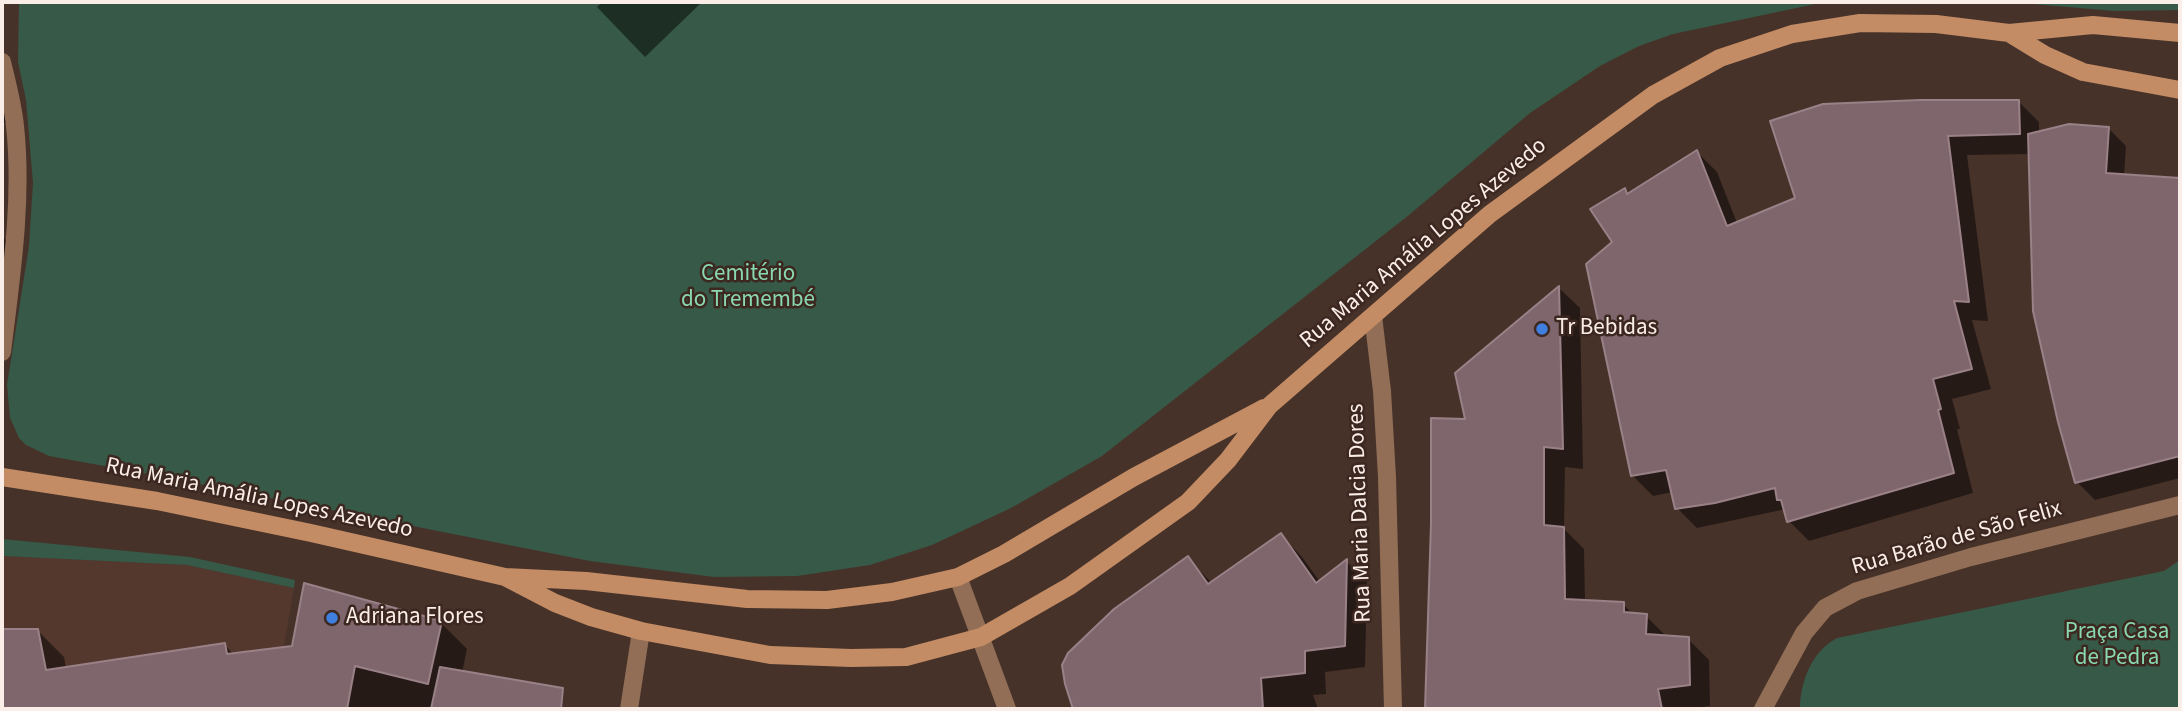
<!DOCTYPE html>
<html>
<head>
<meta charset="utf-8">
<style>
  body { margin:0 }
  #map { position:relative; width:2182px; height:711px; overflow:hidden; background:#47322a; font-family:"Source Sans 3",sans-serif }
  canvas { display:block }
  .frame { position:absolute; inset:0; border:4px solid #fbede8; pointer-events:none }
</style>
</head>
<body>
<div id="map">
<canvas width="2182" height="711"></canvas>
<div class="frame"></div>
</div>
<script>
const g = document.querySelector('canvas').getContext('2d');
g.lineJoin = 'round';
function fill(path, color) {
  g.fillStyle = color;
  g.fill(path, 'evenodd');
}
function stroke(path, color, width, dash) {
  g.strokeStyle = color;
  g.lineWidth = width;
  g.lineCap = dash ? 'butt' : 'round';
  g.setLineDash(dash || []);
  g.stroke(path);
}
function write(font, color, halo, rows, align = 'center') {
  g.font = font + ' "Source Sans 3",sans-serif';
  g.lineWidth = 5;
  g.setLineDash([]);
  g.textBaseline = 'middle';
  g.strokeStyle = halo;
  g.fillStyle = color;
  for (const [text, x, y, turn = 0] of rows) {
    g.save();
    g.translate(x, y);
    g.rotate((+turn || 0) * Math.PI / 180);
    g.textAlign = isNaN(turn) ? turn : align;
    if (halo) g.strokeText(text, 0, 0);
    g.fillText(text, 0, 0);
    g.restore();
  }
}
fill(new Path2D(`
  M 2,556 L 187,565 L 294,588 L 273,709 L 2,709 Z`), '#54382d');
fill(new Path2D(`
  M 19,2 L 1825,2 L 1673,34 L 1639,46 L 1600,66 L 1530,113 L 1409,215 L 1102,456 L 1011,508 L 932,545 L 870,565 L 797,576 L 714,577 L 590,561 L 154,475 L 49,456 L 26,445 L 19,438 L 10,418 L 7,385 L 29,246 L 33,183 L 26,100 L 18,62 Z
  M 2009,2 L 2180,2 L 2180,10 L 2115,11 Z
  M 2,539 L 190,557 L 295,580 L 294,588 L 187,565 L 2,556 Z
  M 2180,560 L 2180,709 L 1800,709 C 1800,682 1812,651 1837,638 L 2164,571 Z`), '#375947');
fill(new Path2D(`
  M 602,2 L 702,2 L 645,57 L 597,7 Z
  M 2,99 L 7,122 L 2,124 Z
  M 2019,102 L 2039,122 L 2039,133 L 2108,128 L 2126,146 L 2124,176 L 2175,180 L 2180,184 L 2180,478 L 2095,500 L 2077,482 L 2030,154 L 1967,155 L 1988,321 L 1972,320 L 1991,389 L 1952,399 L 1960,429 L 1957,429 L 1973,493 L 1809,541 L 1789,521 L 1786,509 L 1697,528 L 1677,508 L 1673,492 L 1653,496 L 1633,476 L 1614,242 L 1624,190 L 1629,195 L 1697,152 L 1717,172 L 1737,223 Z
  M 2,236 L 17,251 L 2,344 Z
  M 1559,288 L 1580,308 L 1583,469 L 1565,467 L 1564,529 L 1584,549 L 1585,601 L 1623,604 L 1634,615 L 1646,616 L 1668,638 L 1688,639 L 1709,660 L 1710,706 L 1683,709 L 1426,709 L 1433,524 L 1468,421 L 1457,373 Z
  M 1281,535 L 1302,557 L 1320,582 L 1346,561 L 1367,582 L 1365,667 L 1325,672 L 1326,694 L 1313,695 L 1318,709 L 1075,709 L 1066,684 L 1188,559 L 1212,583 Z
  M 441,623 L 467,649 L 462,673 L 537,686 L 561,709 L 2,709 L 2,631 L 38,631 L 64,657 L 66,668 L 225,645 L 234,655 Z`), '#0007');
const building = new Path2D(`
  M 1920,100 L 2019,100 L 2020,134 L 1948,136 L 1969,302 L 1954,301 L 1972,369 L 1933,379 L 1941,409 L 1938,410 L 1954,473 L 1787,522 L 1781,500 L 1777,500 L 1775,488 L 1715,503 L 1675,509 L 1666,470 L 1631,476 L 1586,264 L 1612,242 L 1590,209 L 1625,188 L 1627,194 L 1697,150 L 1727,226 L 1795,198 L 1770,121 L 1823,104 Z
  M 2069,124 L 2109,127 L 2106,173 L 2180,178 L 2180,456 L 2075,483 L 2058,422 L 2033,311 L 2028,134 Z
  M 1559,286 L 1563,449 L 1544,447 L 1544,525 L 1564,527 L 1565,599 L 1624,602 L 1624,612 L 1647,614 L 1646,634 L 1689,637 L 1690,685 L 1658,689 L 1662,709 L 1425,709 L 1431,524 L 1431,418 L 1465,419 L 1455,373 Z
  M 1281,533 L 1316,583 L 1347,559 L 1345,646 L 1305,651 L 1305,673 L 1261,678 L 1263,709 L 1073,709 L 1065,684 L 1062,665 L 1068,653 L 1114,609 L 1188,556 L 1208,584 Z
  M 304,583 L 442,621 L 428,684 L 355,666 L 347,709 L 2,709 L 2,629 L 38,629 L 46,670 L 225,643 L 227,654 L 292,646 Z
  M 440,667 L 563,688 L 561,709 L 431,709 Z`);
fill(building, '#7f666d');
stroke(building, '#9a8087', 2);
stroke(new Path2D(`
  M 2,62 C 7,83 13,105 15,126 C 23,200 11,278 2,352
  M 1373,316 L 1382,391 L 1387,477 L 1393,709
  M 958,577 L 1007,709
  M 629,709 L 641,631
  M 1763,709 L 1804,633 L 1825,608 L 1857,591 L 1971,557 L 2180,505`), '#916e55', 18);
stroke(new Path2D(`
  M 2009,33 L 2045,55 L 2083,72 L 2180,90
  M 2,477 L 157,501 L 311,533 L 505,577 L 586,581 L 747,599 L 827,600 L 892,592 L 958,577 L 1004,554 L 1134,477 L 1264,408
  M 505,577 L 555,603 L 591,617 L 641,631 L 770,655 L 851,658 L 906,657 L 981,637 L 1070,586 L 1188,502 L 1228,460 L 1269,406 L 1490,214 L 1653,95 L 1720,58 L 1792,34 L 1860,23 L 1936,24 L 2009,33 L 2093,25 L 2180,33`), '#c38c64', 18);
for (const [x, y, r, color] of [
  [1542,329,7,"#3f7fe0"],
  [332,618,7,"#3f7fe0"]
]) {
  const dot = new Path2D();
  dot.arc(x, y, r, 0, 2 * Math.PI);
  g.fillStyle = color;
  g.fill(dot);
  stroke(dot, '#3c2820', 2.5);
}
write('23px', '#fbede8', '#3c2820', [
  ["Rua Maria Amália Lopes Azevedo",1424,244,-40],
  ["Rua Maria Amália Lopes Azevedo",259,499,12],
  ["Rua Maria Dalcia Dores",1361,513,-92],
  ["Rua Barão de São Felix",1957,539,-16]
]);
write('23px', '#89d8af', '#3c2820', [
  ["Cemitério",748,275],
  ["do Tremembé",748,301],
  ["Praça Casa",2117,633],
  ["de Pedra",2117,659]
]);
write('23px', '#fbede8', '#3c2820', [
  ["Tr Bebidas",1556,329],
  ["Adriana Flores",346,618]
], 'left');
</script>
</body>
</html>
